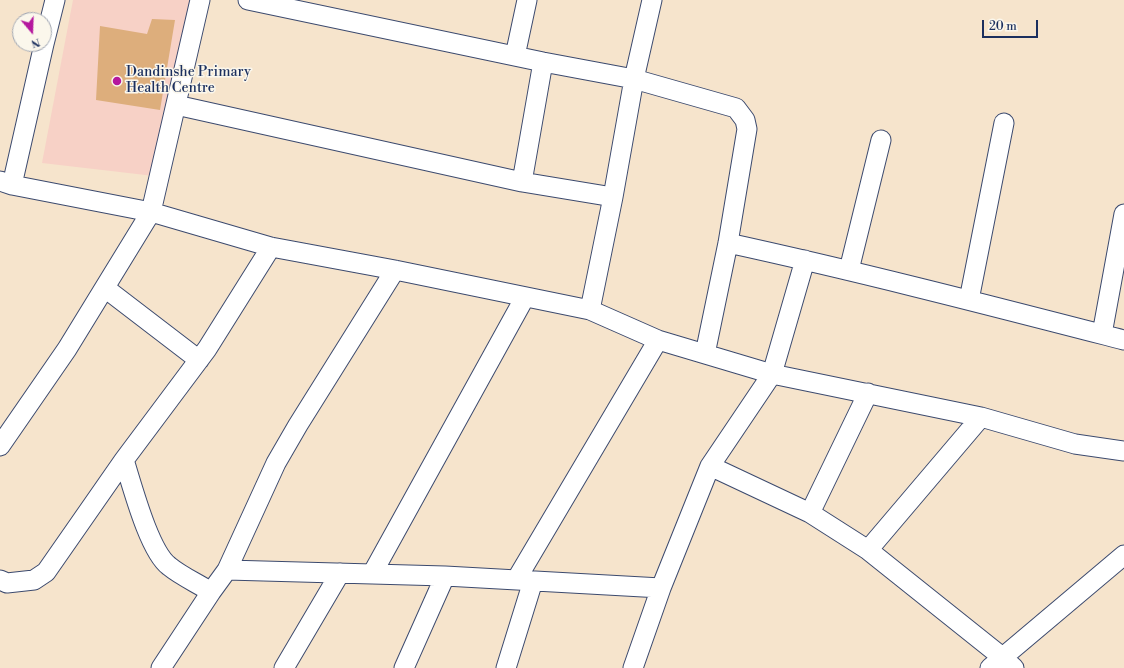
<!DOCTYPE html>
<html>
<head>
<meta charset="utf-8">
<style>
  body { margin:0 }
  #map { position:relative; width:1124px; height:668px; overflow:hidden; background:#f6e4cc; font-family:"Libre Bodoni",serif }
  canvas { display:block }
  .north { position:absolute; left:12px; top:12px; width:40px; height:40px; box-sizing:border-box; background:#fbf7ec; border:1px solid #a1a7b3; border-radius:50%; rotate:161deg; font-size:11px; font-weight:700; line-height:16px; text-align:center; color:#1b2f5e }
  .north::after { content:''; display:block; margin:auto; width:14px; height:18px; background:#b5179e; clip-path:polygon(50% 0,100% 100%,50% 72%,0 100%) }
  .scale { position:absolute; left:982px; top:20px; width:56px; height:18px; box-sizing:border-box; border:2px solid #1b2f5e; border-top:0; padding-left:5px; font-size:12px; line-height:14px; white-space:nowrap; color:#1b2f5e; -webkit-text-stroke:3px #fbf7ec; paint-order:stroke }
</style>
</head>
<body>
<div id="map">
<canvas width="1124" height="668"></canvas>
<div class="north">N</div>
<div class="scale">20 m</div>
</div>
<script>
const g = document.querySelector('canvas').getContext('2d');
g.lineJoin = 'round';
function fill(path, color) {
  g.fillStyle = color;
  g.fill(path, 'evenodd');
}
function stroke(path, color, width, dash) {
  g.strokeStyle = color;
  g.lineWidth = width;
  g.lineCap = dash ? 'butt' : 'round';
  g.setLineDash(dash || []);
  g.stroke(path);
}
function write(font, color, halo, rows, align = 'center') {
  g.font = font + ' "Libre Bodoni",serif';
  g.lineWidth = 3;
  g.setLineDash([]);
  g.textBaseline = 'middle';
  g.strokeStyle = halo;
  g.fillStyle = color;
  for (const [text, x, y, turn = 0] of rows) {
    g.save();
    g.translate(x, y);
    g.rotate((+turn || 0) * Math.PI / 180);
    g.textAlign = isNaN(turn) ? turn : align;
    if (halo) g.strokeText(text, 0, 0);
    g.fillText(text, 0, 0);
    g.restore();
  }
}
fill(new Path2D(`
  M 73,0 L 194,0 L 154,176 L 42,163 Z`), '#f7d1c6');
fill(new Path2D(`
  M 152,19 L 175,20 L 160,110 L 96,100 L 100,26 L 147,34 Z`), '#ddae7c');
const minor = new Path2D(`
  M 248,0 L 543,62 L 634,79 L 736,108 L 745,120 L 747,129 L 728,243 L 705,354
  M 44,44 L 55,0
  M 515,56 L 527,0
  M 176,105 L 522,182 L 613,197
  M 0,181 L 12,185 L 151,212 L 271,247 L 395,270 L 590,310 L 658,340 L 772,374 L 981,417 L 1075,444 L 1124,451
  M 522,182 L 543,62
  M 12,185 L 44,44
  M 728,243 C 861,272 992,306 1124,340
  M 849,270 L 881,140
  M 105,288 L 199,360
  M 969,300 L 1004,123
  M 590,310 L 613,197 L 634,79 L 652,0
  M 1102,334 L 1124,214
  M 0,446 L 67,349 L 151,212 L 200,0
  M 124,460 C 132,485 149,551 169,566 C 181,576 197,583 211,592
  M 710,466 L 810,513 L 868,550 L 1002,657 L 1014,668
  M 810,513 L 868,393
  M 868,550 L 981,417
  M 227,570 L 445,576 L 661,588
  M 372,574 L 525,297
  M 0,580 L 7,583 L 34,580 L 46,572 L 124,460 L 207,349 L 271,247
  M 516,580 L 658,340
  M 161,668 L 211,592 L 227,570 L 276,463 L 298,425 L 395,270
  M 284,668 L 340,573
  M 404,668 L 445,576
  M 506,668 L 533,581
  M 633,668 L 661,588 L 710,466 L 772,374 L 805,260
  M 990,668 L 1124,555`);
stroke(minor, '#3c4a6e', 21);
stroke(minor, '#fff', 19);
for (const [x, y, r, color] of [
  [117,81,5,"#b5179e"]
]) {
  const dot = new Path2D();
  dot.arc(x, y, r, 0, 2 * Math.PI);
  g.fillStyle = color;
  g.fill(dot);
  stroke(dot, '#fbf7ec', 1.5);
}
write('14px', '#1b2f5e', '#fbf7ec', [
  ["Dandinshe Primary",126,73],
  ["Health Centre",126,89]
], 'left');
</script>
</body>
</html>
